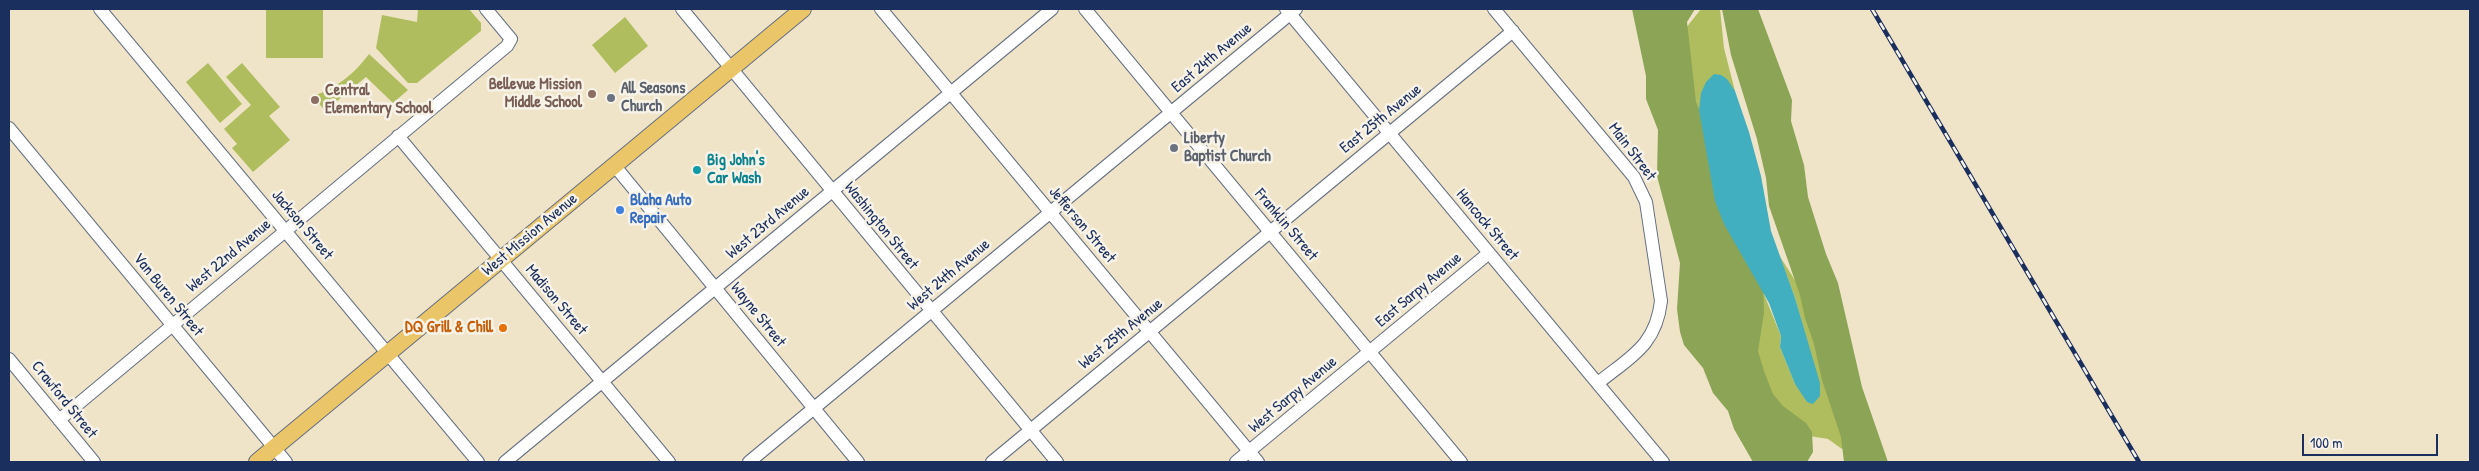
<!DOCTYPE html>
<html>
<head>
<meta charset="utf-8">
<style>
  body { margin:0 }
  #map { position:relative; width:2479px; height:471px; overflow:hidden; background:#efe4c8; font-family:"Patrick Hand",sans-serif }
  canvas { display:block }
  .frame { position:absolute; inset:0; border:10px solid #1b2f5e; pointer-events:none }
  .scale { position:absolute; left:2302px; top:434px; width:136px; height:22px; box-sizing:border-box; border:2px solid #1b2f5e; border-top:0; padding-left:6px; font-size:15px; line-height:18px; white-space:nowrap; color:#1b2f5e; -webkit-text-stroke:4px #f7f3e8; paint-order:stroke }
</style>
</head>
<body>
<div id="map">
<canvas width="2479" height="471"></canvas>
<div class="frame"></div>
<div class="scale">100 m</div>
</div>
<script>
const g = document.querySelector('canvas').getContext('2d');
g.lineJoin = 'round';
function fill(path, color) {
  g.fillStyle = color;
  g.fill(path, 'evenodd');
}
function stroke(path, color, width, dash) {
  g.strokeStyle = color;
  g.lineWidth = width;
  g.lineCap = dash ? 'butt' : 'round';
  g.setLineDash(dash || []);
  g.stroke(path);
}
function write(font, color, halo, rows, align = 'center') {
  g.font = font + ' "Patrick Hand",sans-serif';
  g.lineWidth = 5;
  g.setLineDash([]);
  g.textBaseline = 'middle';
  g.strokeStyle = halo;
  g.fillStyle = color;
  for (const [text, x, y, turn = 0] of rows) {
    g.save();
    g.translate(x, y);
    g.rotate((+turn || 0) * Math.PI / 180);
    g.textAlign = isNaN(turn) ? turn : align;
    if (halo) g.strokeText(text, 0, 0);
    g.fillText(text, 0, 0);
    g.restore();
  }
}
fill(new Path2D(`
  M 266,9 L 323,9 L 323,58 L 266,58 Z
  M 418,9 L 469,9 L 481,23 L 481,31 L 417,83 L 408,83 L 376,48 L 382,15 L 417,22 Z
  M 1701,9 L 1720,9 L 1724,48 L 1737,99 L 1735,91 L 1699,110 L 1691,111 L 1686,28 Z
  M 625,17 L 648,46 L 615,73 L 592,45 Z
  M 369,54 L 408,90 L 393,103 L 366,77 L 325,111 L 313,96 C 337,88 354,74 369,54 Z
  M 208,63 L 242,104 L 220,123 L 186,82 Z
  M 242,63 L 280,107 L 269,116 L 290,140 L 253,172 L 232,148 L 237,144 L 224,129 L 251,105 L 226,77 Z
  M 1779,255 L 1800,288 L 1848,442 L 1842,449 L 1828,439 L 1809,436 L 1779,422 L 1751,347 L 1759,282 L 1781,336 L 1780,347 L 1795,384 L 1820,396 L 1819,383 L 1795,298 Z`), '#b0bd5f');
fill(new Path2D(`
  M 1632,9 L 1695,9 L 1687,22 L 1696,102 L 1711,137 L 1763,279 L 1764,313 L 1758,351 L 1764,371 L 1773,394 L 1783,406 L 1806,423 L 1812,432 L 1813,452 L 1807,462 L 1753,462 L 1734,429 L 1728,411 L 1713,393 L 1703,368 L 1684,345 L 1680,332 L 1677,309 L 1680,263 L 1657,176 L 1658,130 L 1646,99 L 1646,76 Z
  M 1722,9 L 1758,9 L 1792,100 L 1791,121 L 1804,165 L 1808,197 L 1826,254 L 1838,283 L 1862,387 L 1888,462 L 1844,462 L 1841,437 L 1822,380 L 1814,344 L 1805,318 L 1800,295 L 1769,206 L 1766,178 L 1757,139 L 1731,55 Z`), '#8ca456');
fill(new Path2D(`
  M 1714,74 L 1721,75 L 1727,79 L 1735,91 L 1749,132 L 1761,176 L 1771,231 L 1795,298 L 1820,383 L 1820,396 L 1813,404 L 1807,402 L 1795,384 L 1780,347 L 1781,336 L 1769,303 L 1724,224 L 1715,201 L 1699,110 L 1701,93 L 1706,82 Z`), '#41afbf');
const minor = new Path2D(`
  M 100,9 L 478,462
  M 682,9 L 1057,462
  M 881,9 L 1258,462
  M 1085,9 L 1461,462
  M 1286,9 L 1663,462
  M 1494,9 L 1634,177 L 1646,202 L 1661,301 C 1656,346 1630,357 1598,383
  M 9,128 L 286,462
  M 398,136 L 669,462
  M 614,165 L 858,462
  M 9,359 L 94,462
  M 59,420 L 507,46 L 511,39 L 486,9
  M 505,462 L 1052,9
  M 749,462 L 1296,9
  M 992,462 L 1513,31
  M 1236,462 L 1489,253`);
const major = new Path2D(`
  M 257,462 L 803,9`);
stroke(minor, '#656e83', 14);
stroke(major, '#656e83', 18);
stroke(minor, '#fff', 12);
stroke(major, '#ebc669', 16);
const rail = new Path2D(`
  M 1872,9 L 2139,462`);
stroke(rail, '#1b2f5e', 4.5);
stroke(rail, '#f7f3e8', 2.5, [8]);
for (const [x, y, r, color] of [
  [592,94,5,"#8d6e63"],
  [611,98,5,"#6b7280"],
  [315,100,5,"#8d6e63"],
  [1174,148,5,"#6b7280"],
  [697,170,5,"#0f9aa8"],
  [620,210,5,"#3f7fe0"],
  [503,328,5,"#e8710a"]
]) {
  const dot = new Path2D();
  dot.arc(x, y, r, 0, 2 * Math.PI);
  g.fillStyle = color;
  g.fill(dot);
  stroke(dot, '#f7f3e8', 2);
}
write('16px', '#1b2f5e', '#f7f3e8', [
  ["East 24th Avenue",1212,58,-40],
  ["East 25th Avenue",1381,119,-39],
  ["Main Street",1632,152,53],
  ["West 23rd Avenue",768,223,-40],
  ["Jackson Street",302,225,50],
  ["Jefferson Street",1082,225,50],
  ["Franklin Street",1286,225,50],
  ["Hancock Street",1487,225,50],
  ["Washington Street",881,226,51],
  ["West Mission Avenue",530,235,-40],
  ["West 22nd Avenue",229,256,-40],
  ["West 24th Avenue",949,275,-40],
  ["East Sarpy Avenue",1419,290,-40],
  ["Van Buren Street",168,295,51],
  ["Madison Street",556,300,50],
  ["Wayne Street",758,315,51],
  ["West 25th Avenue",1121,334,-39],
  ["West Sarpy Avenue",1293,395,-40],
  ["Crawford Street",64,400,51]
]);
write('bold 16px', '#785e54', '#f7f3e8', [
  ["Bellevue Mission",582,85],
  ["Middle School",582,103],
  ["Central",325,91,"left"],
  ["Elementary School",325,109,"left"]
], 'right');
write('bold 16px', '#5b616d', '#f7f3e8', [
  ["All Seasons",621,89],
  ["Church",621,107],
  ["Liberty",1184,139],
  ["Baptist Church",1184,157]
], 'left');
write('bold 16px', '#0d838f', '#f7f3e8', [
  ["Big John's",707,161],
  ["Car Wash",707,179]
], 'left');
write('bold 16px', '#366cbe', '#f7f3e8', [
  ["Blaha Auto",630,201],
  ["Repair",630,219]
], 'left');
write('bold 16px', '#c56008', '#f7f3e8', [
  ["DQ Grill & Chill",493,328]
], 'right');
</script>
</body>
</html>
